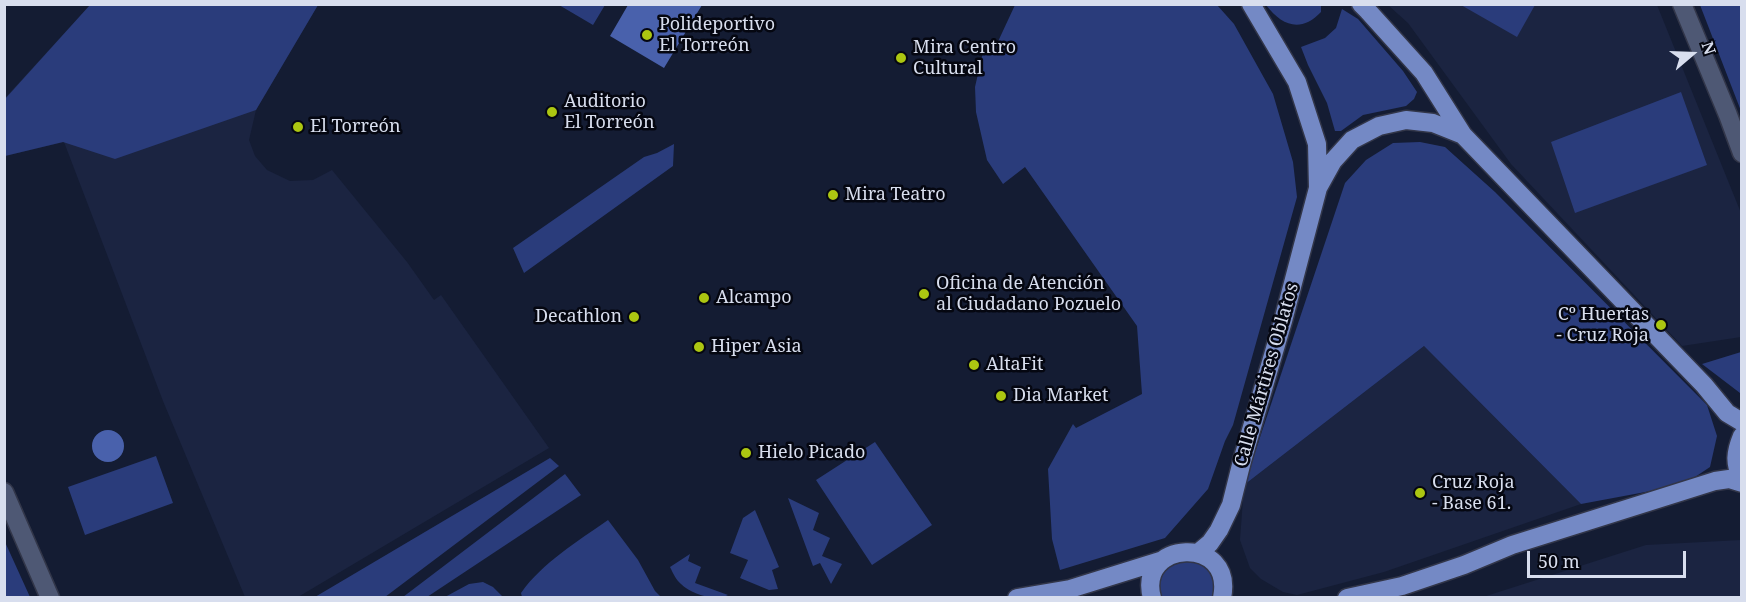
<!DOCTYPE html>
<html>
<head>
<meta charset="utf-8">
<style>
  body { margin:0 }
  #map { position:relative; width:1746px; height:602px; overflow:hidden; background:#141c33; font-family:"Noto Serif",serif }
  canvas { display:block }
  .frame { position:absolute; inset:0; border:6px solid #d8deee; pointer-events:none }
  .north { position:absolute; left:1662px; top:24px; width:60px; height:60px; -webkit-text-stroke:4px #050711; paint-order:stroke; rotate:71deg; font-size:16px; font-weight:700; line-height:24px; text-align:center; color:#d8deee }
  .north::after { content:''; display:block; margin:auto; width:21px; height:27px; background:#d8deee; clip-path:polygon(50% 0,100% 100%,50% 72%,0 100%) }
  .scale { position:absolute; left:1527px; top:551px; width:159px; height:27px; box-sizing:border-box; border:3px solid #d8deee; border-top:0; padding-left:8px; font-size:18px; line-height:21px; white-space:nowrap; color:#d8deee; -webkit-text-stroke:4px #050711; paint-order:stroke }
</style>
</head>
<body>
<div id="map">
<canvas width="1746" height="602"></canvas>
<div class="frame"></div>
<div class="north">N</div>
<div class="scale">50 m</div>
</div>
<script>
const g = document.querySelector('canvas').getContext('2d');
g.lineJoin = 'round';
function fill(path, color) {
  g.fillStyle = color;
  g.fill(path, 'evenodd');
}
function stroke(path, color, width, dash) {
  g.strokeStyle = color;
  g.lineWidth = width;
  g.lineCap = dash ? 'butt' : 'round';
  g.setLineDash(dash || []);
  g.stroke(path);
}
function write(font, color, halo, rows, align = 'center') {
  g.font = font + ' "Noto Serif",serif';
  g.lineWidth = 5;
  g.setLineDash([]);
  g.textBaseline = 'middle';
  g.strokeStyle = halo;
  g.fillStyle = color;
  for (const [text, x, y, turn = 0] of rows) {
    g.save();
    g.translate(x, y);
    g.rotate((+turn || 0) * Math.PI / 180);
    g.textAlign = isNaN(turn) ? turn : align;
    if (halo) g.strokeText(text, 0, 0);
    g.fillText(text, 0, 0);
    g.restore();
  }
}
fill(new Path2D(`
  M 90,5 L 318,5 L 256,110 L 249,140 L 255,156 L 267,170 L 290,181 L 313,180 L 332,170 L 407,262 L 434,300 L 441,295 L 549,448 L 298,597 L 245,597 L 163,401 L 64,142 L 5,156 L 4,99 Z
  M 1388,5 L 1657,5 L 1741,213 L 1741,337 L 1682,346 L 1511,164 L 1408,23 Z
  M 1424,346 L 1581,504 L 1384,572 L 1297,595 L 1283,592 L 1261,579 L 1250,568 L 1240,540 L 1244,485 Z
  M 1741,540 L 1741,597 L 1483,597 L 1646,545 Z`), '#1b2441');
fill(new Path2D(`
  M 90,5 L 90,4 L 318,5 L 256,110 L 115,159 L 63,142 L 5,156 L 5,99 Z
  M 559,5 L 605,5 L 593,25 Z
  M 1015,5 L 1217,5 L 1234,24 L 1273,94 L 1293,162 L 1297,197 L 1233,425 L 1225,441 L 1208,489 L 1165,538 L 1060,570 L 1052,539 L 1048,469 L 1073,424 L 1076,428 L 1142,394 L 1137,326 L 1025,167 L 1003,184 L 987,160 L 976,112 L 975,87 L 985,43 L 995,48 Z
  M 1266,5 L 1321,5 L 1321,12 C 1301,33 1282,26 1266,5 Z
  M 1461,5 L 1535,4 L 1535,5 L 1517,37 Z
  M 1700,5 L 1741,5 L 1741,111 Z
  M 1342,9 L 1358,19 L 1403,71 L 1417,92 L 1414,99 L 1406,106 L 1363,115 L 1341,131 L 1335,131 L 1327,103 L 1308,65 L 1301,47 L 1325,38 L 1336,28 Z
  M 1681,92 L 1707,165 L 1575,213 L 1551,142 Z
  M 1420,142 L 1445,147 L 1495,192 L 1707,405 L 1717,436 L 1710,467 L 1683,485 L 1581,504 L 1424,346 L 1244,485 L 1345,183 L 1366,160 L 1393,143 Z
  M 674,144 L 673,166 L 524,273 L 513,248 L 644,157 L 657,153 Z
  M 1741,352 L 1742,393 L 1740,393 L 1702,364 Z
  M 875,442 L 932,525 L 872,565 L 816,480 Z
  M 156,456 L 173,503 L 85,535 L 68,487 Z
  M 550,458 L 559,466 L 385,597 L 315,597 Z
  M 565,474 L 581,495 L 427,597 L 403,597 Z
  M 788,498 L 819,513 L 813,530 L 830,538 L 822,556 L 842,564 L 831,584 L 820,563 L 813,566 Z
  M 755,510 L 779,567 L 772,570 L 778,589 L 769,590 L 740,578 L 748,560 L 730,553 L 743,518 Z
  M 608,520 L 638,560 L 655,591 L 661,597 L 522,597 L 521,593 C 542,563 578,541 608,520 Z
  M 4,542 L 5,542 L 30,597 L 5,597 Z
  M 690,554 L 688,561 L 701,567 L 695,583 L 728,595 C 715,602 691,594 681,584 C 676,580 673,573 670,567 Z
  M 1196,559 L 1213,574 L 1215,598 L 1160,597 C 1158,585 1160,571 1172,563 C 1178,559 1189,560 1196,559 Z
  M 483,582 L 493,587 L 503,597 L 445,597 L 469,584 Z`), '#2a3c7b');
fill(new Path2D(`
  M 628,5 L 629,4 L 702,5 L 664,68 L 610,36 Z
  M92 446a16 16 0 1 1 32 0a16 16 0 1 1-32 0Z`), '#4961ac');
const minor = new Path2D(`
  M 1682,4 L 1728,115 L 1742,153
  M 4,492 L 50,598`);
const major = new Path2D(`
  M 1251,4 L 1297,82 L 1317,144 L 1318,188
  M 1361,4 L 1368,11 L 1424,73 L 1463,135 L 1704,385 L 1727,413 L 1742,422
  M 1742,436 C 1735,453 1734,463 1742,480
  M 1198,553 L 1210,543 L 1219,530 L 1231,505 L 1242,461 L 1283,321 L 1318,188 L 1333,161 L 1352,140 L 1379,126 L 1406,120 L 1433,123 L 1463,135
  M 1017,598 L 1070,589 L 1163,560
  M 1152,598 C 1136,540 1235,534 1222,598
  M 1347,598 L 1402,586 L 1464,565 L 1512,545 L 1715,481 L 1729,479 L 1742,483`);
stroke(minor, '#323649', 21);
stroke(major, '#323649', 21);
stroke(minor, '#4e5874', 18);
stroke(major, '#7489c5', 18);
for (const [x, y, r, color] of [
  [647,35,6,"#acc611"],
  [901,58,6,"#acc611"],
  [552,112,6,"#acc611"],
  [298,127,6,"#acc611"],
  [833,195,6,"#acc611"],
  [924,294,6,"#acc611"],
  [704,298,6,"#acc611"],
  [634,317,6,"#acc611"],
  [1661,325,6,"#acc611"],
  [699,347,6,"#acc611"],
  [974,365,6,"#acc611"],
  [1001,396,6,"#acc611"],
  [746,453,6,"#acc611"],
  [1420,493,6,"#acc611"]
]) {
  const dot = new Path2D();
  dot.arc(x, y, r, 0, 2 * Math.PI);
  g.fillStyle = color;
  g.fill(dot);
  stroke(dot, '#050711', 2);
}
write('18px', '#d8deee', '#050711', [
  ["Polideportivo",659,25],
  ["El Torreón",659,46],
  ["Mira Centro",913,48],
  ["Cultural",913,69],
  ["Auditorio",564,102],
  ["El Torreón",564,123],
  ["El Torreón",310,127],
  ["Mira Teatro",845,195],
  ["Oficina de Atención",936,284],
  ["al Ciudadano Pozuelo",936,305],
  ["Alcampo",716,298],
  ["Cº Huertas",1649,315,"right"],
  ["- Cruz Roja",1649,336,"right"],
  ["Decathlon",622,317,"right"],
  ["Hiper Asia",711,347],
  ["AltaFit",986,365],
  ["Dia Market",1013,396],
  ["Hielo Picado",758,453],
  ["Cruz Roja",1432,483],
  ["- Base 61.",1432,504]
], 'left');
write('18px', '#d8deee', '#050711', [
  ["Calle Mártires Oblatos",1267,375,-74]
]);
</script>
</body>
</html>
